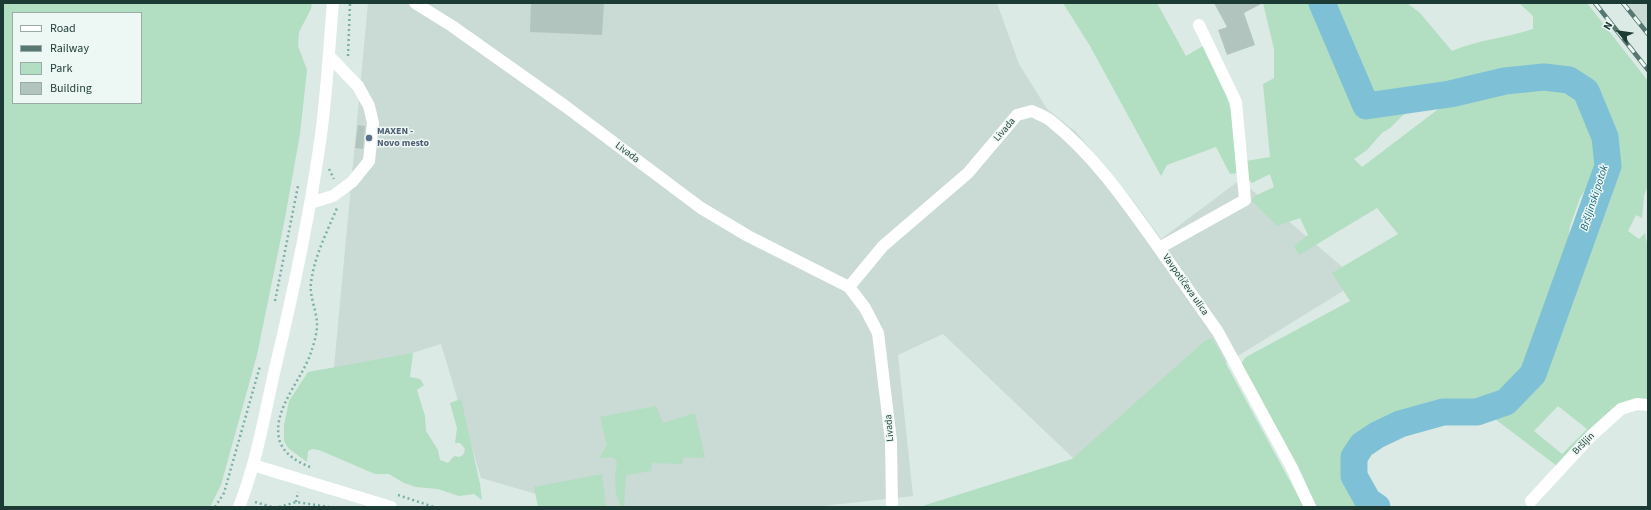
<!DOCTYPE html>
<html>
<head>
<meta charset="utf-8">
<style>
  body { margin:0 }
  #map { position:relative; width:1651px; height:510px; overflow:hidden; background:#dceae5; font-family:"Source Sans 3",sans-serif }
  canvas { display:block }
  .frame { position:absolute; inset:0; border:4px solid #1d3b35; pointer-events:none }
  .legend { position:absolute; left:12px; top:12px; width:130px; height:92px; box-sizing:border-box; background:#edf7f3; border:1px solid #9aaca7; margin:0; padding:5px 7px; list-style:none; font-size:12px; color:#1d3b35 }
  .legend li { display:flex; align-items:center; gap:8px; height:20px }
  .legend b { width:20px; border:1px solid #9aaca7 }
  .north { position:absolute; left:1599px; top:12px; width:40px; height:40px; -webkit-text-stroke:3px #edf7f3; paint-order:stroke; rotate:299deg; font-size:11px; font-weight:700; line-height:16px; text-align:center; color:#1d3b35 }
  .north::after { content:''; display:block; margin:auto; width:14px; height:18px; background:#1d3b35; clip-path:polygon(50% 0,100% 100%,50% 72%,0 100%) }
</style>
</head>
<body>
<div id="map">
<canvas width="1651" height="510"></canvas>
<div class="frame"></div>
<ul class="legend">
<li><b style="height:5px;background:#fff"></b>Road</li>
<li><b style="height:5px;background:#577771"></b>Railway</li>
<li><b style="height:11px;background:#b2dec2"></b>Park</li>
<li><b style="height:11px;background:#b1c5be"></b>Building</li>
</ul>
<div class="north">N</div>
</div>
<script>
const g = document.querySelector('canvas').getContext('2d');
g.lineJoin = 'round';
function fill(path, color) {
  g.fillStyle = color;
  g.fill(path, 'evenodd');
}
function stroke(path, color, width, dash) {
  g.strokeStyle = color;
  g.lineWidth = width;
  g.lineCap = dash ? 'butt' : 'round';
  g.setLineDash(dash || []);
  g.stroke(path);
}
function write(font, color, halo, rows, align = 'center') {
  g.font = font + ' "Source Sans 3",sans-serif';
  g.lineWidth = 3;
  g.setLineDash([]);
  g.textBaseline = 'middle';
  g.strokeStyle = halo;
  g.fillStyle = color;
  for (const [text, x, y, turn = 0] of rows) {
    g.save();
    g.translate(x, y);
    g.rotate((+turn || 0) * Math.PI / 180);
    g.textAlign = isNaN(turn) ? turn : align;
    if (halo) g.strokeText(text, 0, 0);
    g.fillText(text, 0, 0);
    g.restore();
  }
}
fill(new Path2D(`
  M 368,3 L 997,3 L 1019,64 L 1047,109 L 1076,132 L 1135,203 L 1161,239 L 1240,180 L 1359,281 L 1073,458 L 943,334 L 898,355 L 913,496 L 814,507 L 581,507 L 481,478 L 441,344 L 333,378 Z
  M 1622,3 L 1648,3 L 1648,33 Z`), '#cadad4');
fill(new Path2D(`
  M 3,3 L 312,3 L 311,9 L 299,32 L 298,46 L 307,70 L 300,134 L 285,218 L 257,355 L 221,485 L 210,507 L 3,507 ZM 13,13 L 141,13 L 141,103 L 13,103 Z
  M 1063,3 L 1157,3 L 1186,56 L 1203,46 C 1217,72 1230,97 1234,127 C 1236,142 1236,158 1237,173 L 1230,174 L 1216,147 L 1167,165 L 1161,176 L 1090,46 Z
  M 1263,3 L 1407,3 L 1420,13 L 1452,51 C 1477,40 1506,38 1533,29 L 1533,16 L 1519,3 L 1587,3 L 1648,81 L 1648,185 L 1644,196 L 1642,218 L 1636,215 L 1628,231 L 1639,239 L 1645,233 L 1648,249 L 1648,402 L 1636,401 L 1557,466 L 1491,416 L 1507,407 L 1534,383 L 1547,359 L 1561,328 L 1578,272 L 1593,205 L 1611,176 L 1615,159 L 1613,140 L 1606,115 L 1592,87 L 1576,75 L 1570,73 L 1521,72 L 1446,91 L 1402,116 L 1390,128 L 1382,133 L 1367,150 L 1354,159 L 1362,167 L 1445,104 L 1457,98 L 1506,87 L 1549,85 L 1572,90 L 1584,100 L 1594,122 L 1601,144 L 1598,171 L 1580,198 L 1570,226 L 1565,266 L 1526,369 L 1506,393 L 1478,404 L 1457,402 L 1441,404 L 1382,426 L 1353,446 C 1345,468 1350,490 1366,507 L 1317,507 L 1283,440 L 1243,371 L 1242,362 L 1246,357 L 1350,301 L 1332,273 L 1398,234 L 1377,208 L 1299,255 L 1294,246 L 1308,235 L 1300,218 L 1277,226 L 1251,200 L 1257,195 L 1274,187 L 1270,174 L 1252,183 L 1247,178 L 1246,161 L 1270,157 L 1263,84 L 1274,78 L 1274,49 ZM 1558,406 L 1587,429 L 1562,454 L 1534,431 Z
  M 1212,338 L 1304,507 L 919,507 L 1072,459 L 1206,340 Z
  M 413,353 L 410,377 L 420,379 L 424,385 L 417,390 L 425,416 L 426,431 L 438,450 L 440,460 L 448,463 L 454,456 L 459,457 L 463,455 L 465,449 L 460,443 L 455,443 L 457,428 L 450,403 L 461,399 L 480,484 L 482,500 L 474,494 L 459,496 L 438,489 L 416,487 L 404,483 L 389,474 L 375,474 L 319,450 L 312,449 L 308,451 L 307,462 L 288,448 L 284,441 L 284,425 L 289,401 L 308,372 Z
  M 656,406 L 663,423 L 695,413 L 705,458 L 684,457 L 682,464 L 652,463 L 651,471 L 626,475 L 624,507 L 621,507 L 616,494 L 615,477 L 617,463 L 615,459 L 611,457 L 599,458 L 607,445 L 600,417 Z
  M 602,474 L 606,507 L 538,507 L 534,487 Z`), '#b2dec2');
stroke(new Path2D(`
  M 1322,3 L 1366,106 L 1450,94 L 1505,81 L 1544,77 L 1569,80 L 1586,91 L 1605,137 L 1608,166 L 1533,374 L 1506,402 L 1477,412 L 1443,412 L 1400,424 L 1377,435 L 1362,445 L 1354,457 L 1354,476 L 1368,501 L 1377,507`), '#7ec1d6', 27);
fill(new Path2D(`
  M 531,3 L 604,3 L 602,35 L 530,32 Z
  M 1214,3 L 1263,3 L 1244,13 L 1255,45 L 1227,55 L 1218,30 L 1227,27 Z
  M 358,125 L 365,126 L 363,149 L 355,148 Z`), '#b1c5be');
stroke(new Path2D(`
  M 348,56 L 350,3
  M 329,169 L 334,179
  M 275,301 L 298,186
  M 310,467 C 298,462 285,455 280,442 C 270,411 303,379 311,352 C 314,344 317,333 317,325 C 317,311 309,296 311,283 C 314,257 327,232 337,208
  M 398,495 L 434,507
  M 255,502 L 272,507
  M 296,502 L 298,492
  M 215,507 L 224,493 L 260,366
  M 279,507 L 296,502 L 329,507`), '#79b1a4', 2.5, [2, 3]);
stroke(new Path2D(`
  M 415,3 L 452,26 L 565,106 L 701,208 L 748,236 L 849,287 L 865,308 L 878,333 L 891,441 L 892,507
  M 1199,25 L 1236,102 L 1245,200 L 1159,248 L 1218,332 L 1292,468 L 1310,507
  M 310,203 L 333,196 L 352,182 L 369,161 L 373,123 L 369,106 L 358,86 L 329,56
  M 849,287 L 883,246 L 968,173 L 1017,115 L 1032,111 C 1038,114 1046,117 1051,121 C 1094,155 1127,203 1159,248
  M 253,465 L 391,507
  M 1531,501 L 1591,436 L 1621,409 L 1637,404 L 1648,405
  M 239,507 C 256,464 264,418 274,373 C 293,294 310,215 321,135 C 327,91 329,47 333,3`), '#fff', 12);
const rail = new Path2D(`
  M 1595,3 L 1648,70
  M 1623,3 L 1648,34`);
stroke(rail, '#577771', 4.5);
stroke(rail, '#edf7f3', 3, [9]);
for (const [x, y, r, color] of [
  [369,138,4,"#5c6f8a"]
]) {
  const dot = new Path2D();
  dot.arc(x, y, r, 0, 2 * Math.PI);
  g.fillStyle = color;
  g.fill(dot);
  stroke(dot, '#edf7f3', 1.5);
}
write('10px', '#1d3b35', '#edf7f3', [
  ["Livada",1005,130,-49],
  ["Livada",627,153,37],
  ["Vavpotičeva ulica",1185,285,55],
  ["Livada",890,428,-95],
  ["Bršljin",1584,444,-46]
]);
write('bold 10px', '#4e5e75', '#edf7f3', [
  ["MAXEN -",377,132],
  ["Novo mesto",377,144]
], 'left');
write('italic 11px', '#13617b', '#edf7f3', [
  ["Bršljinski potok",1595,198,-72]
]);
</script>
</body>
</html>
